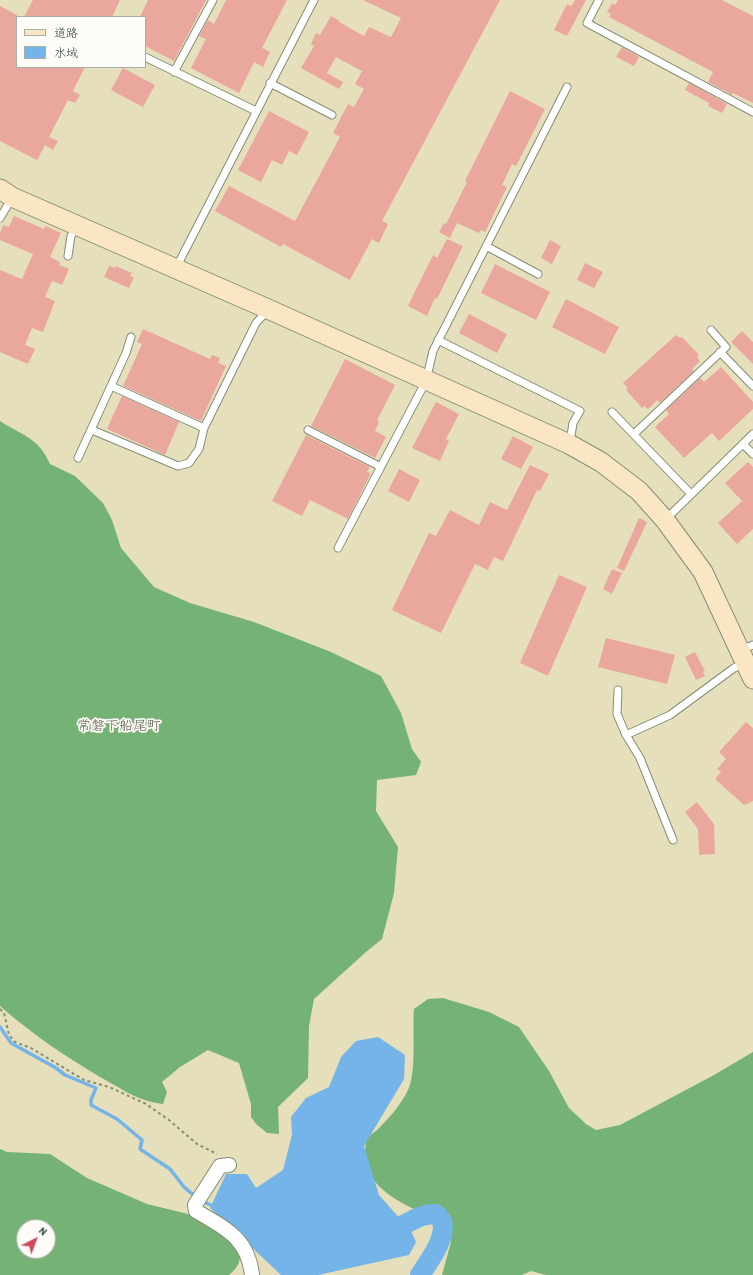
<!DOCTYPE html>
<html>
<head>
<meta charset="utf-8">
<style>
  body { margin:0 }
  #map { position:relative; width:753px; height:1275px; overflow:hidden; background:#e6dfbb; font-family:"Patrick Hand","Klee One",sans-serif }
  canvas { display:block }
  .legend { position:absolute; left:16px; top:16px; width:130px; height:52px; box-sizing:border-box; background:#fdfcf7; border:1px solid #a4b0a9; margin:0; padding:5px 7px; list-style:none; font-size:12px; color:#1f3d34 }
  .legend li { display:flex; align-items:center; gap:8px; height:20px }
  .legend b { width:20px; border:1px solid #a4b0a9 }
  .north { position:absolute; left:16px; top:1219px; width:40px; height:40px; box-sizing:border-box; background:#fdfcf7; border:1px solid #a4b0a9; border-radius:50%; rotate:42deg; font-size:11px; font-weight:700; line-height:16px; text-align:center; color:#1f3d34 }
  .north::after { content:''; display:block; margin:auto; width:14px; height:18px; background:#d1495b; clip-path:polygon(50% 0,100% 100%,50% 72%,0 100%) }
</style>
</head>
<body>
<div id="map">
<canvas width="753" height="1275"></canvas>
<ul class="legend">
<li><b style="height:5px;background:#fbe6c4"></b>道路</li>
<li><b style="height:11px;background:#74b4e8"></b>水域</li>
</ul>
<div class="north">N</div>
</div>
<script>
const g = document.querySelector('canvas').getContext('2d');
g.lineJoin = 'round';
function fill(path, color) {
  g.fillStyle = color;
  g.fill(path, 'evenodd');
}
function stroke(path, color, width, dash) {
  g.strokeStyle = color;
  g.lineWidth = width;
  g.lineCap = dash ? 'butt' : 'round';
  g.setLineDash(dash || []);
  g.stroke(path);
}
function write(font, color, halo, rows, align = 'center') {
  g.font = font + ' "Patrick Hand","Klee One",sans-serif';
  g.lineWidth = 3.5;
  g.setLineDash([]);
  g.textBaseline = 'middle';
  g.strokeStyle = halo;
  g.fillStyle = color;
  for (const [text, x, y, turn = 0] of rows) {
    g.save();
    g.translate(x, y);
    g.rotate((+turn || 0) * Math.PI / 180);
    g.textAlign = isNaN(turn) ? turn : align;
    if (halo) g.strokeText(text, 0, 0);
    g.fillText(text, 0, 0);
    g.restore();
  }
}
fill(new Path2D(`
  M 0,421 C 23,436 38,437 50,464 L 75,476 L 103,503 L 112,520 L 121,548 L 154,587 L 190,603 L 254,622 L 331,652 L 381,676 L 401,713 L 412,749 L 421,762 L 416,775 L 377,780 L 376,811 L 398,847 L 394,893 L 382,939 L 366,952 L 314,999 L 309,1026 L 308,1078 L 278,1107 L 279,1134 L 267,1133 L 256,1124 L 251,1117 L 251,1104 L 239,1063 L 208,1050 L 180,1067 L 162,1082 L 167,1092 L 163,1104 C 141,1102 125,1091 107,1081 C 69,1059 33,1035 0,1006 Z
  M 443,998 L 489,1012 L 519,1027 L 549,1071 L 569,1108 L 586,1124 L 596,1130 L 620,1125 L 714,1075 L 753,1052 L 753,1275 L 546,1275 L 531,1271 L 522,1275 L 442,1275 L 451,1242 L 438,1219 C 411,1209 361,1188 365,1151 C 366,1148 365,1142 367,1139 C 369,1135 377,1131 380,1127 C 391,1116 401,1104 408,1090 C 417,1071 412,1031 414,1009 L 428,999 Z
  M 0,1149 L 7,1152 L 50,1154 L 87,1178 L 147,1204 L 233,1225 C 238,1244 248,1261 229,1275 L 0,1275 ZM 24,1227 L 48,1227 L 48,1251 L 24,1251 Z`), '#74b375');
fill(new Path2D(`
  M 378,1037 L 405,1055 L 404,1079 L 364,1146 L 379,1195 L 411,1231 L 416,1242 L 409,1255 L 318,1275 L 281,1275 L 210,1208 L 226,1174 L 247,1174 L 256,1188 L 283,1170 L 292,1135 L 291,1117 L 306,1098 L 329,1087 L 341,1057 L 356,1041 Z`), '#74b4e8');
stroke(new Path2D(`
  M 0,1027 L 11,1043 L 56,1068 L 65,1075 L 96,1088 L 91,1100 L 91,1105 L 117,1119 L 142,1140 L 140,1149 L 170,1169 L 184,1187 L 197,1198
  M 202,1201 L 215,1207`), '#74b4e8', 3.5);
stroke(new Path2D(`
  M 396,1228 C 410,1223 421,1213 436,1214 L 442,1221 C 447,1238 429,1261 420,1275`), '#74b4e8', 20);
fill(new Path2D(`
  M 33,0 L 120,0 L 112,17 L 24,17 Z
  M 148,0 L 206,0 L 174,61 L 145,46 L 145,17 L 140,17 Z
  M 226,0 L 287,0 L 262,48 L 270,52 L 263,67 L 254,62 L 239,93 L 191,68 L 206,39 L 199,36 L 208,20 L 214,24 Z
  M 363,0 L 500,0 L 382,221 L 388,224 L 379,243 L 372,239 L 350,280 L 283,244 L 281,247 L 215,211 L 229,186 L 295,221 L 340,137 L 333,133 L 348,104 L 354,107 L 364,89 L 355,84 L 362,71 L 336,57 L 327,73 L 343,82 L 339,89 L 301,68 L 314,46 L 311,44 L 316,33 L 320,35 L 331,16 L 340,21 L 339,22 L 364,36 L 369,27 L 391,37 L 401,18 Z
  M 575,0 L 586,0 L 567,36 L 554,30 L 567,4 L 571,6 Z
  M 618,0 L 722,0 L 753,16 L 753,103 L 733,93 L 732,95 L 708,82 L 713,72 L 609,17 L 611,14 L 607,12 L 612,3 L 615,5 Z
  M 0,6 L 17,15 L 17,67 L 85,67 L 73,91 L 80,95 L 75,103 L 68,100 L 49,137 L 58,141 L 53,150 L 45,145 L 37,160 L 0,141 Z
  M 622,47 L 639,57 L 634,66 L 616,57 Z
  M 123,68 L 155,85 L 143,107 L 111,90 Z
  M 689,83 L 727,104 L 722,113 L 708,106 L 709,103 L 685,90 Z
  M 510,91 L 545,109 L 516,166 L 512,164 L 502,185 L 507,187 L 485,232 L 481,230 L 479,233 L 457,223 L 450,238 L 439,232 L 444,223 L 446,224 L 467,182 L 465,181 Z
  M 269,111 L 309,132 L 297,155 L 289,151 L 282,165 L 272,160 L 261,182 L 238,170 Z
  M 14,216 L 44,229 L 45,226 L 61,233 L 50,257 L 60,262 L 59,265 L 69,269 L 62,285 L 52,281 L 45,297 L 55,301 L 43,332 L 32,328 L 25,345 L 35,349 L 28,364 L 0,352 L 0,270 L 22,279 L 33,254 L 0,240 L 0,233 L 3,225 L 9,227 Z
  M 447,239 L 463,246 L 437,299 L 435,298 L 427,316 L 408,306 L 433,255 L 437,258 Z
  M 550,240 L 561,246 L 552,264 L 541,258 Z
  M 585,263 L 603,272 L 594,288 L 577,280 Z
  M 495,264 L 550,292 L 536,320 L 481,293 Z
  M 109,266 L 115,268 L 116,266 L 132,273 L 130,276 L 134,277 L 129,288 L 104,277 Z
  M 566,299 L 619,327 L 605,354 L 552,327 Z
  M 469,314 L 507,334 L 497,353 L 459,333 Z
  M 143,329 L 210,359 L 212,355 L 220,358 L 218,363 L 226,366 L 201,421 L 123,386 L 142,344 L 137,342 Z
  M 742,331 L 753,342 L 753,364 L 731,342 Z
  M 676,335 L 680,338 L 682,337 L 699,355 L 697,357 L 700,361 L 692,369 L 694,371 L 660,403 L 657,400 L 648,409 L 644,406 L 642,408 L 626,390 L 628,388 L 623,383 Z
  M 345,359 L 395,385 L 377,420 L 379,422 L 375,431 L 386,437 L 375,458 L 311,426 Z
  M 721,367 L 753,402 L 753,409 L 719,441 L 712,433 L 684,458 L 655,427 L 669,414 L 666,410 L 700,378 L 704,382 Z
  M 122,396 L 179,422 L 165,455 L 107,429 Z
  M 436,402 L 459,414 L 446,439 L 449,441 L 440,461 L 412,448 Z
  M 306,435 L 370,467 L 367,472 L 371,473 L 348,519 L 310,500 L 302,516 L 272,501 Z
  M 513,436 L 533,447 L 521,469 L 501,459 Z
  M 748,462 L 753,467 L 753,529 L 737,544 L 718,523 L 742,501 L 725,483 Z
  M 530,465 L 549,474 L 540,491 L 537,490 L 503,561 L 494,557 L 488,570 L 475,564 L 441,633 L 392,610 L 429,533 L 436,536 L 450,510 L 479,525 L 490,502 L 507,510 Z
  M 399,469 L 420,480 L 409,502 L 388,491 Z
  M 639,518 L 647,522 L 624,571 L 617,568 Z
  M 612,569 L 622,573 L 612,594 L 603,589 Z
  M 559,575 L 587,587 L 548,676 L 520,663 Z
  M 606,638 L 675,655 L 667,684 L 598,667 Z
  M 695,652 L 705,671 L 703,672 L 705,676 L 696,680 L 685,657 Z
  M 746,722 L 753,728 L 753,801 L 744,805 L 715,779 L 721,772 L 717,769 L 726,759 L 719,752 Z
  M 697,802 L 714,824 L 715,854 L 699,855 L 698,829 L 685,812 Z`), '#eaa79e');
const lane = new Path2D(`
  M 599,0 L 587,23 L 753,112
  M 145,57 L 256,111
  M 174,72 L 213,0
  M 270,83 L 332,115
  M 0,218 L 12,198
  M 486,246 L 538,274
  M 68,256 L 71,236 L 77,226
  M 176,268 L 314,0
  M 438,340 L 580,411 L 573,423 L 570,442
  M 720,352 L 753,386
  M 111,386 L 204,428 L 256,323 L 267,311
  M 612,412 L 691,494
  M 92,430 L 178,466 L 189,463 L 199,449 L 204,428
  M 308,430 L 381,467
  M 634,434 L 726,347 L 711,330
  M 743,444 L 753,454
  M 78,458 L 126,353 L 131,337
  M 665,520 L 753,434
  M 338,548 L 426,381 L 433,351 L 567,87
  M 740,650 L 753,645
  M 618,690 L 617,714 L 626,735 L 640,758 L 673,840
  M 626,735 L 670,715 L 734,668 L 745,663`);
const street = new Path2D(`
  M 229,1165 L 220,1166 L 195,1205 L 196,1211 C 225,1228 248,1238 252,1275`);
const secondary = new Path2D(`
  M 0,189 L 12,197 L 268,309 L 569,444 L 601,462 L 639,491 L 665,520 L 703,572 L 753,679`);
stroke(lane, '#828e78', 9);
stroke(street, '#828e78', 16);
stroke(secondary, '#828e78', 21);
stroke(new Path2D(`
  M 0,1009 L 4,1013 L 9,1035 L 15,1042 L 31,1048 L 84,1080 L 109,1087 L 146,1104 L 169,1120 L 197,1144 L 217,1154`), '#828e78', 2, [3, 3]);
stroke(lane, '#fff', 7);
stroke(street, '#fff', 14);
stroke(secondary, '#fbe6c4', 19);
write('14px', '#666259', '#fdfcf7', [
  ["常磐下船尾町",119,726]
]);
</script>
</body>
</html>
